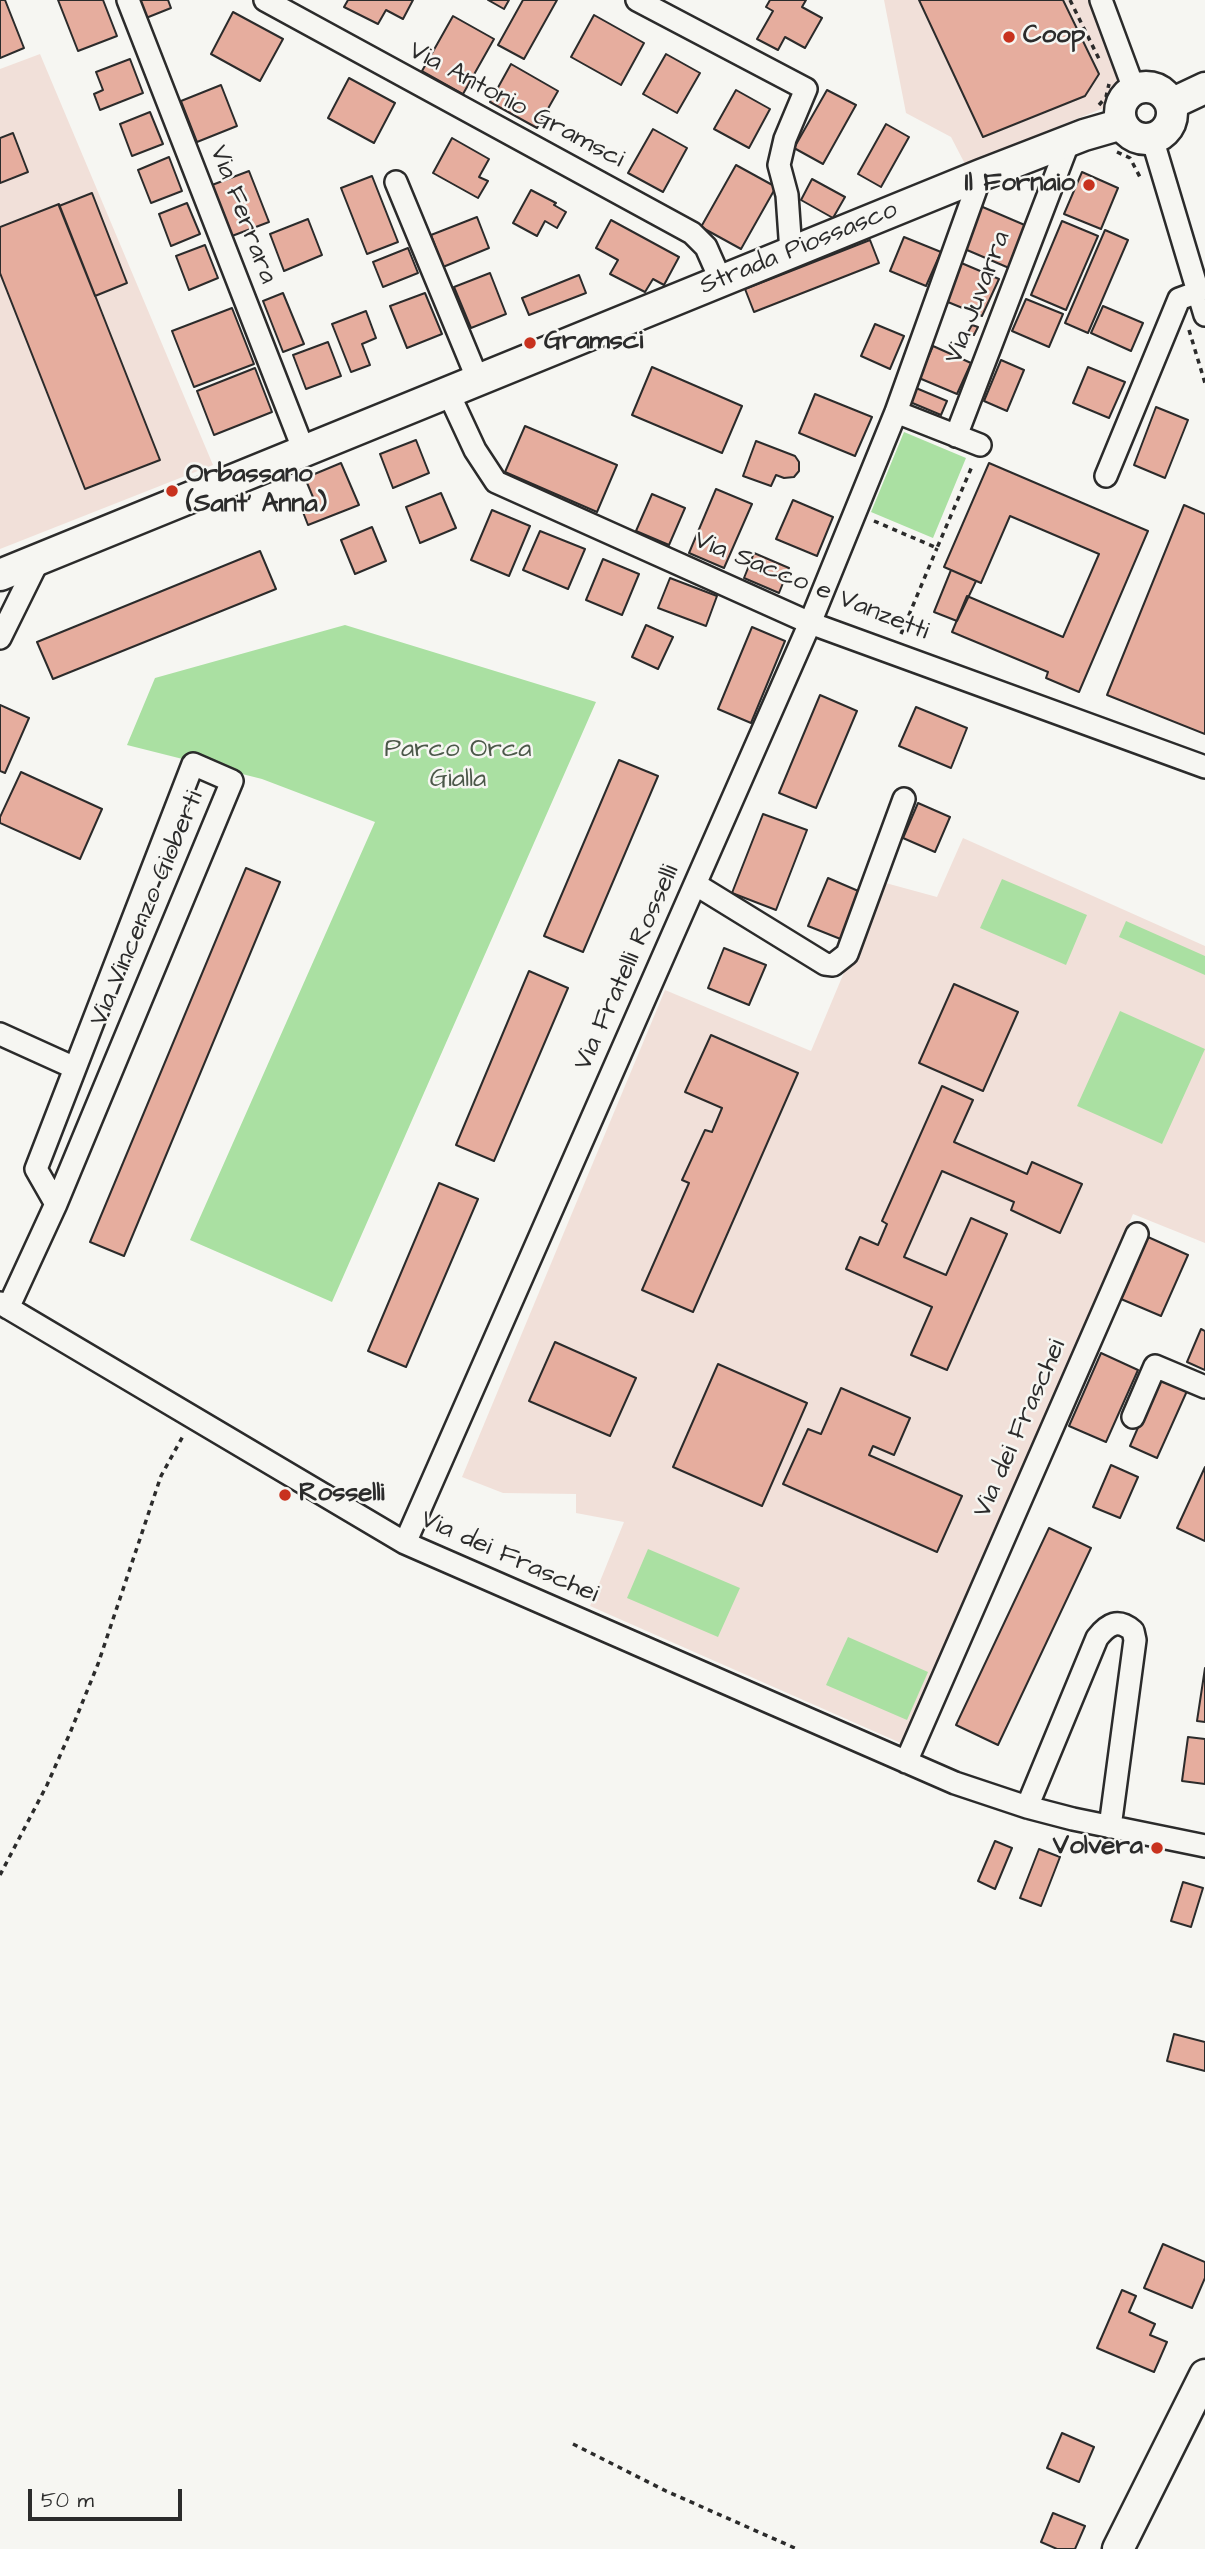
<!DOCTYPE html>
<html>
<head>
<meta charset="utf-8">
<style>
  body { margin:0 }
  #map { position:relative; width:1205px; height:2549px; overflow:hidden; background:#f6f6f2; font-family:"Architects Daughter",sans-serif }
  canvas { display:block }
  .scale { position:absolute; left:28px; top:2489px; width:154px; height:32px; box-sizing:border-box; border:4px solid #2b2b2b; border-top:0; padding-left:9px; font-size:21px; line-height:24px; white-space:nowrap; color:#2b2b2b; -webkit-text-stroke:5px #f6f6f2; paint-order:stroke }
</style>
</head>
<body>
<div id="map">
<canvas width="1205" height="2549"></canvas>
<div class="scale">50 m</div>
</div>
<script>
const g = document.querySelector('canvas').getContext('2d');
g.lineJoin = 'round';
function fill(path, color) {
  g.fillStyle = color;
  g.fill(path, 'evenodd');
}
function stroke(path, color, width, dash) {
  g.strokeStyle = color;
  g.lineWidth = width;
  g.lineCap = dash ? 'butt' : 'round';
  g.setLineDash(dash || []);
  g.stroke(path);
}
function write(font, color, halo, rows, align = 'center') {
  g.font = font + ' "Architects Daughter",sans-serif';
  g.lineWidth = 5;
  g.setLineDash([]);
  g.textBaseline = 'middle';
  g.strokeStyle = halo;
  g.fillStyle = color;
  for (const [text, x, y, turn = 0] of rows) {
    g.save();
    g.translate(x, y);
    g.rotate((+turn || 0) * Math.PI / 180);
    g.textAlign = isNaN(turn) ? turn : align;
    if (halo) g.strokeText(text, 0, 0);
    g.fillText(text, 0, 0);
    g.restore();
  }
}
fill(new Path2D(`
  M 884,0 L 1107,0 L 1139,71 L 1125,77 L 1119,86 L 1116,103 L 965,164 L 951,137 L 906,113 Z
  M 40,54 L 213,465 L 0,549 L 0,69 Z
  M 963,838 L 1205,946 L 1205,1243 L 1133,1214 L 903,1744 L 590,1606 L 624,1522 L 576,1513 L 576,1494 L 503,1493 L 462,1477 L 665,990 L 811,1051 L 882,882 L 937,897 Z`), '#f1e0d9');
fill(new Path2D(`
  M 904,432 L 966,458 L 933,538 L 871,512 Z
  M 345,625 L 596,702 L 332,1302 L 190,1240 L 375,822 L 262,779 L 127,745 L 155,678 Z
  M 1002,879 L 1087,915 L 1066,965 L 980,928 Z
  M 1126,921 L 1205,956 L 1205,975 L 1119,937 Z
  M 1120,1011 L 1205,1049 L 1162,1144 L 1077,1106 Z
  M 648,1549 L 740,1588 L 718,1637 L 627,1598 Z
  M 848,1637 L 928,1672 L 907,1720 L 826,1685 Z`), '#aae0a2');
const building = new Path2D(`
  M 0,0 L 5,0 L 24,48 L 0,58 Z
  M 58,0 L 103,0 L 117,36 L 78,51 Z
  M 139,0 L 168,0 L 171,8 L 146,18 Z
  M 348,0 L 413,0 L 403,19 L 386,10 L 378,24 L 344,7 Z
  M 488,0 L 509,0 L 504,9 Z
  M 523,0 L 557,0 L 524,59 L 498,45 Z
  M 770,0 L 806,0 L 802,7 L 822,18 L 805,48 L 785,37 L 778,50 L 757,39 L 773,11 L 766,7 Z
  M 919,0 L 1063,0 L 1099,74 L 1085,96 L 983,137 Z
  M 233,12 L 283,39 L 260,81 L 211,54 Z
  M 594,15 L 644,43 L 621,85 L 571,57 Z
  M 453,16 L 494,39 L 463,94 L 422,71 Z
  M 666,54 L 700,73 L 677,113 L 643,94 Z
  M 130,59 L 143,93 L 100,110 L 94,94 L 103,90 L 96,72 Z
  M 511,64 L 558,91 L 537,128 L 490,102 Z
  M 349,78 L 395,103 L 374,143 L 328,118 Z
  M 221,85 L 237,126 L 197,142 L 181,101 Z
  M 736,90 L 770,109 L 749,148 L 714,129 Z
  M 827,90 L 856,105 L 823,164 L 794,148 Z
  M 150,112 L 163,144 L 132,156 L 120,124 Z
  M 886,124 L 909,137 L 881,187 L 858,174 Z
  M 653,129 L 687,148 L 663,192 L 628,173 Z
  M 13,133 L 28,172 L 0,183 L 0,138 Z
  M 452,138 L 489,159 L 479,177 L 488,181 L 478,198 L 433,173 Z
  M 169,157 L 182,191 L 151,203 L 138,170 Z
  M 736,165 L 776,187 L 741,249 L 701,227 Z
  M 249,171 L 269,222 L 232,236 L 212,185 Z
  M 1082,172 L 1118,188 L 1101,229 L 1064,214 Z
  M 372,176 L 398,242 L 367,254 L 341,188 Z
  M 812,179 L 845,197 L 833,218 L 801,200 Z
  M 531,190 L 556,203 L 554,205 L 566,212 L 557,228 L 545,221 L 537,236 L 513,223 Z
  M 92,193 L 127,283 L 95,296 L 59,206 Z
  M 187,203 L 200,234 L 171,246 L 159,214 Z
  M 59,204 L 160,460 L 85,489 L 0,273 L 0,227 Z
  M 978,205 L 1027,226 L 1009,268 L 960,247 Z
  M 477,217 L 489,248 L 443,267 L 431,235 Z
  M 308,219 L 322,255 L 284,271 L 270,234 Z
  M 611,220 L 679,257 L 664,285 L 653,279 L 645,292 L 610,274 L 618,260 L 596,248 Z
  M 1062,221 L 1098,236 L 1066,310 L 1031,295 Z
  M 1105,230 L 1128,240 L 1088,333 L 1065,323 Z
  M 904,237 L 941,252 L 926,286 L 890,271 Z
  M 870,240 L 879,263 L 754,312 L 745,289 Z
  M 205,245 L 218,278 L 189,290 L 176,256 Z
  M 408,248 L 418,273 L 383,287 L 373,262 Z
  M 959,262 L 999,279 L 982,316 L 943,300 Z
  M 490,273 L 506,314 L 471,328 L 454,287 Z
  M 579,275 L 586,293 L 529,315 L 522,298 Z
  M 283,293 L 304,344 L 283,352 L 263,301 Z
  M 425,293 L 442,334 L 407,348 L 390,306 Z
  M 1026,299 L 1063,314 L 1049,347 L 1012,331 Z
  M 1103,306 L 1143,323 L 1131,351 L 1091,333 Z
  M 232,308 L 254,364 L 194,387 L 172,331 Z
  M 366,311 L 376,338 L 362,344 L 370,365 L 351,372 L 332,324 Z
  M 875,324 L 904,336 L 890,369 L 861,356 Z
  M 972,325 L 978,327 L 974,335 L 968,332 Z
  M 328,342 L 341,376 L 306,389 L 293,355 Z
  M 933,346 L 971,363 L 957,394 L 919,378 Z
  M 1001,360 L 1024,370 L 1007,411 L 984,401 Z
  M 652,367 L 742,406 L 722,453 L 632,415 Z
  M 1088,367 L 1125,382 L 1109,418 L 1073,403 Z
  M 255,368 L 272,412 L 214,435 L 197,391 Z
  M 916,388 L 947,401 L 941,415 L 910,402 Z
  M 815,394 L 872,417 L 855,456 L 799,433 Z
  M 1156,407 L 1188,420 L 1165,478 L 1134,465 Z
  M 525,426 L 617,465 L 597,512 L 505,472 Z
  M 416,440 L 429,473 L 393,488 L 380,454 Z
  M 756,441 L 795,456 L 799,462 L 799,471 L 794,477 L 784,478 L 776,475 L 771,486 L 743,476 Z
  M 341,463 L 359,505 L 308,525 L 301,507 L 315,502 L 305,478 Z
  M 989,463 L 1148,531 L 1079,692 L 1046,678 L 1048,672 L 952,632 L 967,596 L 1063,637 L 1099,554 L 1010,516 L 981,583 L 944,567 Z
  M 716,489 L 752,504 L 724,568 L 689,553 Z
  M 441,493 L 456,528 L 420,543 L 406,507 Z
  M 652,494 L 685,508 L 669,545 L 636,531 Z
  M 793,500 L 833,517 L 817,556 L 776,539 Z
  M 1184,505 L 1205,514 L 1205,734 L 1107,695 Z
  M 492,510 L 530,526 L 509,576 L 471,560 Z
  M 372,527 L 386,561 L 355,574 L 341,540 Z
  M 540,531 L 585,549 L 568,589 L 523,570 Z
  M 260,551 L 276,589 L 53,679 L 37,642 Z
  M 754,553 L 789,568 L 779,593 L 744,578 Z
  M 603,559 L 639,574 L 622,615 L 586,600 Z
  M 951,570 L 976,581 L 957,621 L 934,612 Z
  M 670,578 L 717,596 L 706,626 L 658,608 Z
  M 646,625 L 673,637 L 658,669 L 632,657 Z
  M 752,627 L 785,641 L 751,723 L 718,709 Z
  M 820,695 L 857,711 L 816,808 L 779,793 Z
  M 0,705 L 29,718 L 5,773 L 0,771 Z
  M 916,707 L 967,728 L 951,768 L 899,746 Z
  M 619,760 L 658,776 L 583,952 L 544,936 Z
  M 21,772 L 102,809 L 80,859 L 0,823 L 0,817 Z
  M 918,803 L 950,817 L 935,852 L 903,838 Z
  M 763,814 L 807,830 L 776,910 L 732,893 Z
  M 246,868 L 280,882 L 124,1256 L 90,1242 Z
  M 828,878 L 863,893 L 843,940 L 808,926 Z
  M 724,948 L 766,965 L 749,1005 L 708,988 Z
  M 529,971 L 568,988 L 494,1161 L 456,1145 Z
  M 954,984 L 1018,1012 L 983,1091 L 919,1063 Z
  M 711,1035 L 798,1073 L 693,1312 L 642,1290 L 689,1183 L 682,1180 L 705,1130 L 712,1132 L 722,1108 L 685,1092 Z
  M 942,1086 L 973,1100 L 954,1142 L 1027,1174 L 1032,1162 L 1082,1184 L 1060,1233 L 1011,1210 L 1014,1202 L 942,1171 L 904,1257 L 946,1275 L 971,1218 L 1007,1234 L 947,1370 L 911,1355 L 932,1307 L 846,1269 L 860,1237 L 878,1245 L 887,1224 L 882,1221 Z
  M 439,1183 L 478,1199 L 406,1367 L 368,1351 Z
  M 1148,1237 L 1188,1255 L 1161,1316 L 1121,1299 Z
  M 1201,1329 L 1205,1331 L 1205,1370 L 1187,1362 Z
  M 555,1342 L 636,1378 L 610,1436 L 529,1401 Z
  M 1101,1353 L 1138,1370 L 1106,1442 L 1069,1426 Z
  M 718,1364 L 807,1403 L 762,1506 L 673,1467 Z
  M 1159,1379 L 1187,1391 L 1157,1458 L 1130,1446 Z
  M 841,1388 L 910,1418 L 894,1455 L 873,1446 L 869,1455 L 962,1496 L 937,1552 L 783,1484 L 808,1429 L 821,1434 Z
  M 1111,1465 L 1138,1477 L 1120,1518 L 1093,1507 Z
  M 1205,1467 L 1205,1541 L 1177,1528 Z
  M 1049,1528 L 1091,1548 L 998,1745 L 956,1725 Z
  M 1205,1668 L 1205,1722 L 1197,1721 Z
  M 1188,1737 L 1205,1739 L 1205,1784 L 1182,1781 Z
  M 995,1841 L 1012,1848 L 995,1889 L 978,1881 Z
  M 1039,1849 L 1060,1857 L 1041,1906 L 1020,1898 Z
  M 1183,1882 L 1203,1888 L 1191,1927 L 1171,1921 Z
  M 1174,2034 L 1205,2042 L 1205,2071 L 1167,2061 Z
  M 1163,2244 L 1205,2262 L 1205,2278 L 1192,2308 L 1144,2288 Z
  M 1122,2290 L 1136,2296 L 1129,2312 L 1155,2324 L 1150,2335 L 1167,2342 L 1154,2372 L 1097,2348 Z
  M 1062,2433 L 1094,2447 L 1079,2482 L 1047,2468 Z
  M 1053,2513 L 1085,2526 L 1075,2549 L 1057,2549 L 1041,2542 Z`);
fill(building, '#e6ad9e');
stroke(building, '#2b2b2b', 2);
const street = new Path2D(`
  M 128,0 L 304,451
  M 265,0 L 692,233 L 706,247 L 721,281
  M 637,0 L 806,89 L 785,139 L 779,165 L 787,195 L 791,252
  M 1101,0 L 1134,89
  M 1152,138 L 1205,315
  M 396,182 L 478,380
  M 448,392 L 475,450 L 496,482 L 810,623 L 1205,767
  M 896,412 L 980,445
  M 956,436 L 1069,141
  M 1106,476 L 1179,299 L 1198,292
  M 0,638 L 39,559
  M 695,884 L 825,964 L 833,965 L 847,954 L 904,799
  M 0,1034 L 75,1068
  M 0,1303 L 405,1543 L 955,1783 L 1027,1807 L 1073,1819 L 1205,1846
  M 8,1308 L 56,1204 L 232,781 L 193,764 L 36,1169 L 56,1204
  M 1133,1417 L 1155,1366 L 1205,1387
  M 405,1543 L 810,623 L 896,412 L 981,175
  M 906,1762 L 1137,1234
  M 1027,1807 L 1097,1638 C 1108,1624 1118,1618 1133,1631 L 1135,1640 L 1110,1827`);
const secondary = new Path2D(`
  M1120 113a26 26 0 1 1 52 0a26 26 0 1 1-52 0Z
  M 1171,104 L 1205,88
  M 0,575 L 981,175 L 1084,135 L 1122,124
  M 1118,2549 L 1205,2375`);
stroke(street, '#2b2b2b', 26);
stroke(secondary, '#2b2b2b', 35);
stroke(new Path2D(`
  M 1070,0 L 1100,61
  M 1099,105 L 1106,97 L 1109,84
  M 1117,152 L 1130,158 L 1141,179
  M 1189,330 L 1205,383
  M 874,521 L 937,548 L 973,464
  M 901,634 L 937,548
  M 0,1875 L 47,1785 L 70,1733 L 98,1664 L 161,1476 L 183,1436
  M 573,2444 L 666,2491 L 797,2549`), '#2b2b2b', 3.5, [5, 5]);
stroke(street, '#f6f6f2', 21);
stroke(secondary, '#f6f6f2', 30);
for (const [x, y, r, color] of [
  [1009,37,7,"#c8321e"],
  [1089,185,7,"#c8321e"],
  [530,343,7,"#c8321e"],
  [172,491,7,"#c8321e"],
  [285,1495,7,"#c8321e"],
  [1157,1848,7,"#c8321e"]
]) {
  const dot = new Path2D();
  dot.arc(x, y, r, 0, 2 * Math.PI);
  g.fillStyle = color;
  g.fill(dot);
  stroke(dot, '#f6f6f2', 2.5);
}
write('bold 26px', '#2b2b2b', '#f6f6f2', [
  ["Coop",1023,37],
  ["Il Fornaio",1075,185,"right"],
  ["Gramsci",544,343],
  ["Orbassano",186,476],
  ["(Sant' Anna)",186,506],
  ["Rosselli",299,1495],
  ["Volvera",1143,1848,"right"]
], 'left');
write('26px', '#2b2b2b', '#f6f6f2', [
  ["Via Antonio Gramsci",516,106,28],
  ["Via Ferrara",242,215,69],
  ["Strada Piossasco",799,249,-22],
  ["Via Juvarra",979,298,-69],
  ["Via Sacco e Vanzetti",811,587,22],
  ["Via Vincenzo Gioberti",148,909,-67],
  ["Via Fratelli Rosselli",628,968,-66],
  ["Via dei Fraschei",1021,1429,-66],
  ["Via dei Fraschei",509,1558,24]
]);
write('26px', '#4b5849', '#f6f6f2', [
  ["Parco Orca",458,751],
  ["Gialla",458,781]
]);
</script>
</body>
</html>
